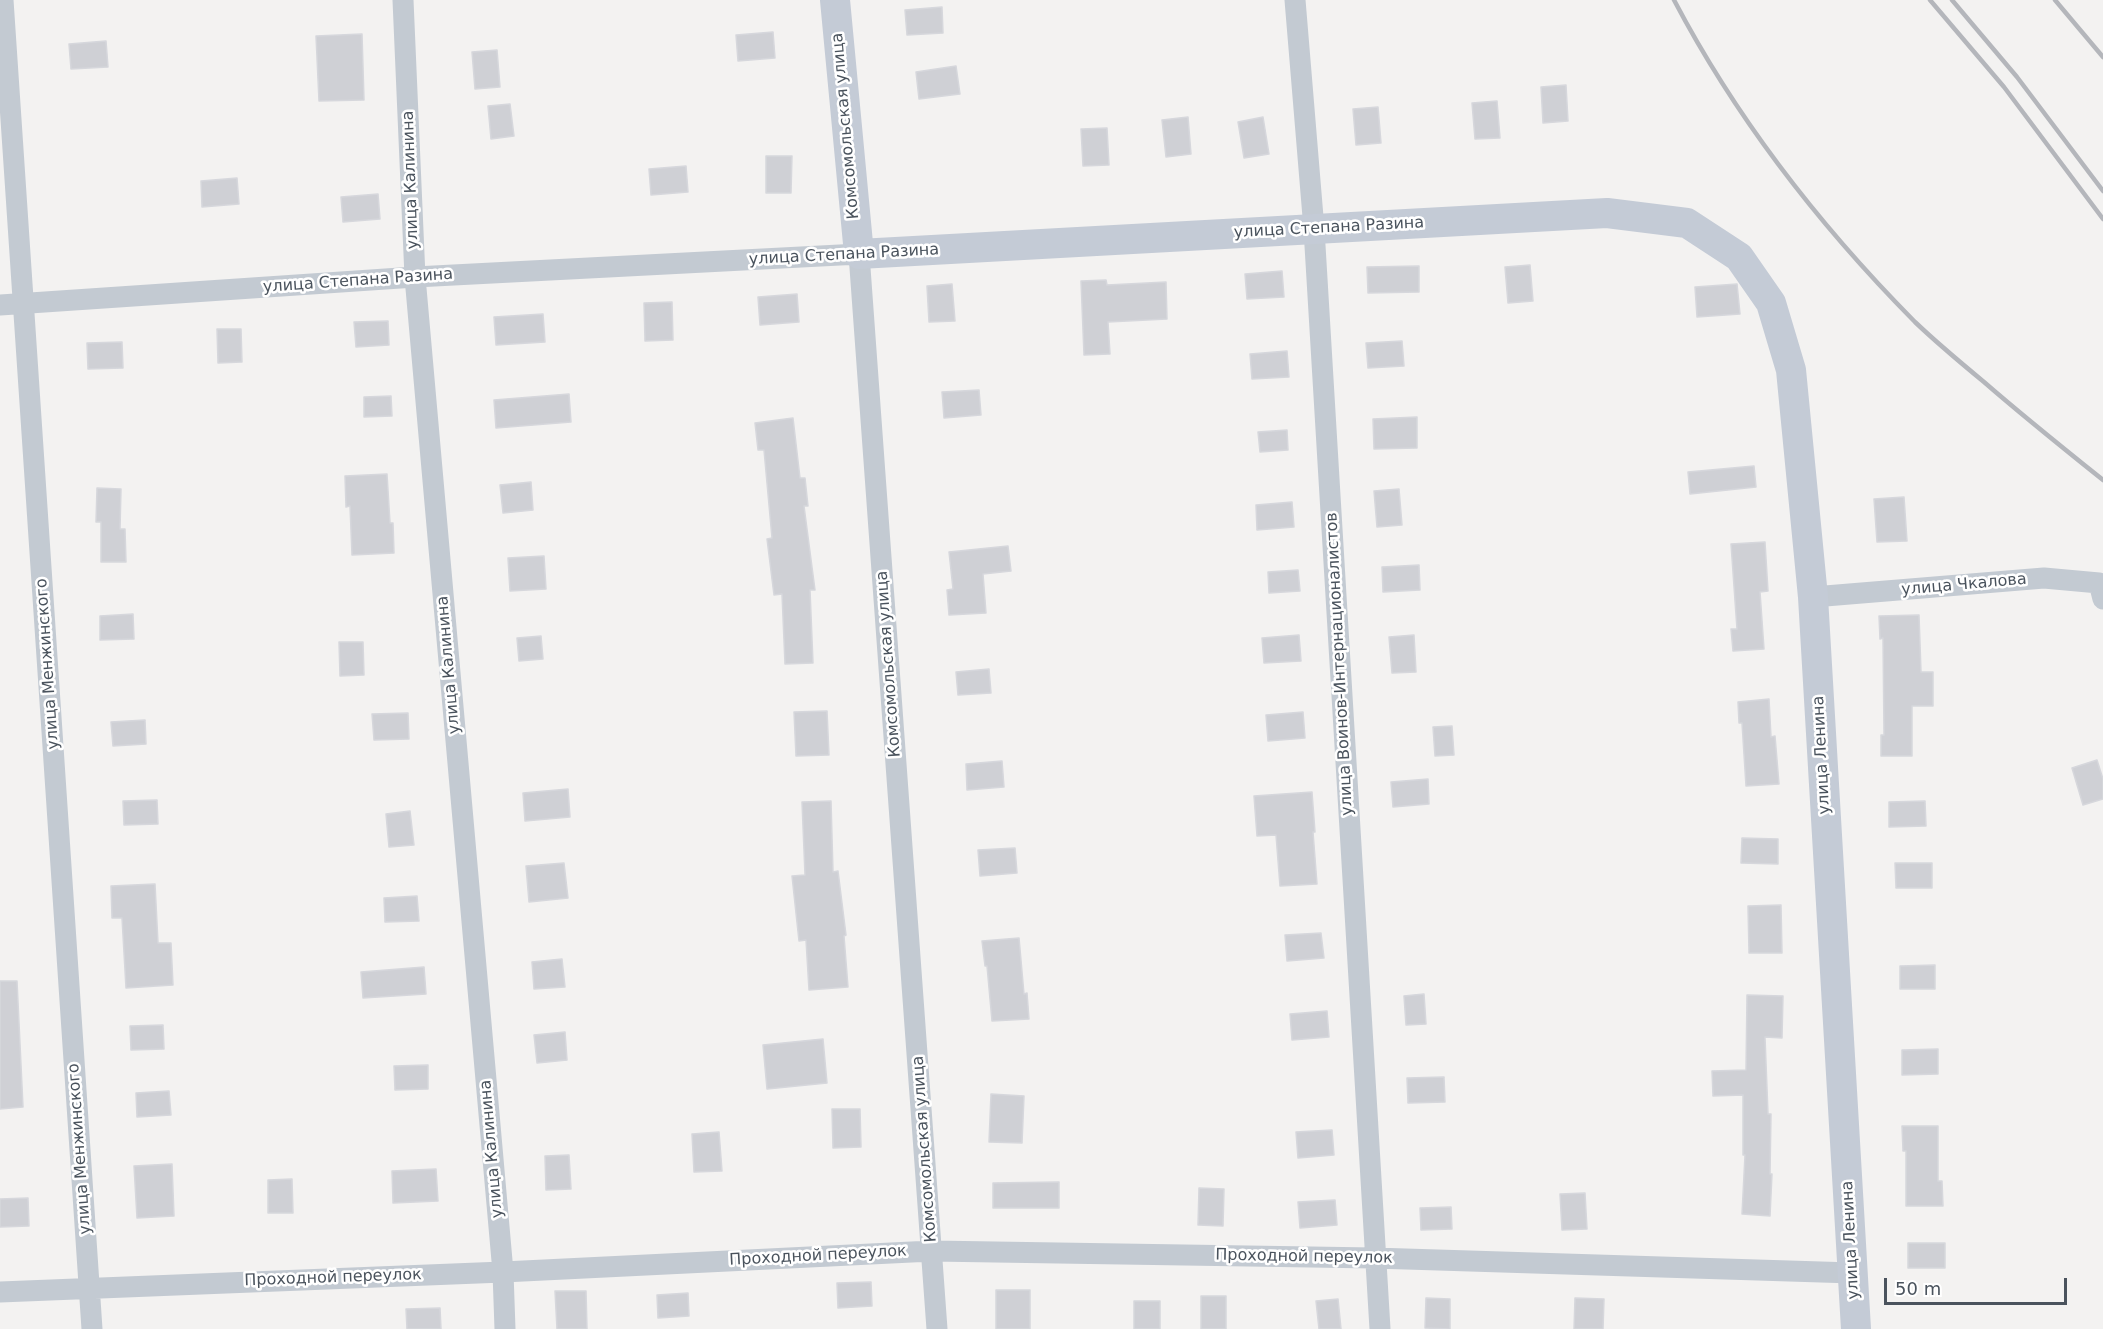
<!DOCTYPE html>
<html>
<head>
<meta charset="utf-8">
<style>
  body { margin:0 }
  #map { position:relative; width:2103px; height:1329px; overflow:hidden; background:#f3f2f1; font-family:"DejaVu Sans",sans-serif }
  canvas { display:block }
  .scale { position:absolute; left:1884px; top:1278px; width:183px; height:27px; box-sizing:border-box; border:3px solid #4a535d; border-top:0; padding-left:8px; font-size:18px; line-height:21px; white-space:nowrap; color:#4a535d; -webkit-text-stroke:4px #fff; paint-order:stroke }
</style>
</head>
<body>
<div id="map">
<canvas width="2103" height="1329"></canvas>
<div class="scale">50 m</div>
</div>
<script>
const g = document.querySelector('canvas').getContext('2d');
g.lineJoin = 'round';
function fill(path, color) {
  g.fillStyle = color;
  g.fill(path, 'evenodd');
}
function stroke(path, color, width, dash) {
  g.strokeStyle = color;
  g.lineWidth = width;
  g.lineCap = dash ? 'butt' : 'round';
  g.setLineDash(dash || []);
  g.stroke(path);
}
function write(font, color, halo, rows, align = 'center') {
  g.font = font + ' "DejaVu Sans",sans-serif';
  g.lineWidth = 5;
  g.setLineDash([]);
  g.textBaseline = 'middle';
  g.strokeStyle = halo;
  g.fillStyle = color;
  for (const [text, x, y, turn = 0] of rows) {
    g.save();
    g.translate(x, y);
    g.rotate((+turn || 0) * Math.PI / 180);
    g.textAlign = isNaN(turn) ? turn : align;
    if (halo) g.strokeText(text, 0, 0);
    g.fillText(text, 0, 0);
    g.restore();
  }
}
const building = new Path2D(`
  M 942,7 L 943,33 L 907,35 L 905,10 Z
  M 773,32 L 775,58 L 738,61 L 736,35 Z
  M 362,34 L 364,100 L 319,101 L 316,36 Z
  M 106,41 L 108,67 L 71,69 L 69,44 Z
  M 497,50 L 500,87 L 475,89 L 472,52 Z
  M 956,66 L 960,94 L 919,99 L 916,72 Z
  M 1566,85 L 1568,121 L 1543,123 L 1541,87 Z
  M 1497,101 L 1500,138 L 1475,139 L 1472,103 Z
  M 510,104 L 514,136 L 491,139 L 488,106 Z
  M 1378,107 L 1381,143 L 1356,145 L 1353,109 Z
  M 1188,117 L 1191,154 L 1166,157 L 1162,120 Z
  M 1263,117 L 1269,154 L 1244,158 L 1238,122 Z
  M 1107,128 L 1109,165 L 1083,166 L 1081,129 Z
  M 766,156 L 792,156 L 791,193 L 766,193 Z
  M 686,166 L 688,192 L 651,195 L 649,169 Z
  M 237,178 L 239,204 L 202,207 L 201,181 Z
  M 378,194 L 380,219 L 343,222 L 341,197 Z
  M 1530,265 L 1533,301 L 1508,303 L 1505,267 Z
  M 1419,266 L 1419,292 L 1368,293 L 1367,267 Z
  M 1282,271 L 1284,297 L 1247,299 L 1245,274 Z
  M 1106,280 L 1107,285 L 1166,282 L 1167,319 L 1108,322 L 1110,354 L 1084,355 L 1081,281 Z
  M 952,284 L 955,321 L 929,322 L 927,286 Z
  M 1737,284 L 1740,314 L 1697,317 L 1695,287 Z
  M 797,294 L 799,322 L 760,325 L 758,297 Z
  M 672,302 L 673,340 L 645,341 L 644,303 Z
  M 543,314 L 545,342 L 496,345 L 494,317 Z
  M 388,321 L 389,345 L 356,347 L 354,322 Z
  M 217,329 L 241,329 L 242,362 L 218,363 Z
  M 1402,341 L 1404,366 L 1368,368 L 1366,343 Z
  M 122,342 L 123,368 L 88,369 L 87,343 Z
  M 1287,351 L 1289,377 L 1252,379 L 1250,354 Z
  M 979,390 L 981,415 L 944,418 L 942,392 Z
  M 569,394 L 571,422 L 496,428 L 494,400 Z
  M 391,396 L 392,416 L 364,417 L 364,397 Z
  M 1417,417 L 1417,448 L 1374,449 L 1373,419 Z
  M 793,418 L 800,478 L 805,478 L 808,506 L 804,506 L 815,590 L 810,590 L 813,663 L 785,664 L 782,594 L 774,595 L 767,539 L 772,538 L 764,450 L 758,450 L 755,423 Z
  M 1287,430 L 1288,450 L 1260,452 L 1258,432 Z
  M 1754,466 L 1756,487 L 1690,494 L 1688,472 Z
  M 387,474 L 390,523 L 393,523 L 394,553 L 352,555 L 350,506 L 346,507 L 345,476 Z
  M 531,482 L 533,510 L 503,513 L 500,485 Z
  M 97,488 L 121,489 L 120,529 L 125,529 L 126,562 L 101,562 L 101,522 L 96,522 Z
  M 1399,489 L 1402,525 L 1377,527 L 1374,491 Z
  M 1904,497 L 1907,541 L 1877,542 L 1874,499 Z
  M 1292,502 L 1294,527 L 1257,530 L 1256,505 Z
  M 1765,542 L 1768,591 L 1760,592 L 1764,649 L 1733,651 L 1731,629 L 1737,629 L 1731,544 Z
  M 1008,546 L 1011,571 L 983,574 L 986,613 L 949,615 L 947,590 L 953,589 L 949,552 Z
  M 544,556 L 546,589 L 510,591 L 508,558 Z
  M 1419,565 L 1420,590 L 1383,592 L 1382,567 Z
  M 1298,570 L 1300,591 L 1269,593 L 1268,572 Z
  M 133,614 L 134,639 L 100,640 L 100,616 Z
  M 1919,615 L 1921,672 L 1933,672 L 1933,706 L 1912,706 L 1912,756 L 1881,756 L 1881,735 L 1884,735 L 1883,638 L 1880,639 L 1879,616 Z
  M 1299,635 L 1301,661 L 1264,663 L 1262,638 Z
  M 1414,635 L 1416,672 L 1392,673 L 1389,637 Z
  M 541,636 L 543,659 L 519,661 L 517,638 Z
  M 339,642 L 363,642 L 364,675 L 340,676 Z
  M 989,669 L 991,693 L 958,695 L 956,672 Z
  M 1769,699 L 1771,737 L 1775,736 L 1779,784 L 1746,786 L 1742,723 L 1739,723 L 1738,702 Z
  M 827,711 L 829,755 L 796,756 L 794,712 Z
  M 1303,712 L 1305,738 L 1268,741 L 1266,715 Z
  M 408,713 L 409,739 L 374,740 L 372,714 Z
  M 145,720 L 146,744 L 113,746 L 111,722 Z
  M 1452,726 L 1454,755 L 1435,756 L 1433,727 Z
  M 2097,760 L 2103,779 L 2103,799 L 2083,805 L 2072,768 Z
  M 1002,761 L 1004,787 L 967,790 L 966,764 Z
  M 1428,779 L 1429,804 L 1393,807 L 1391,782 Z
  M 568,789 L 570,817 L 525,821 L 523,793 Z
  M 1312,792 L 1315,832 L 1313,832 L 1317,884 L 1280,886 L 1276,835 L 1257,836 L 1254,796 Z
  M 157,800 L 158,824 L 124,825 L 123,801 Z
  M 831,801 L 833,872 L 838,871 L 846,935 L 844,936 L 848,987 L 809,990 L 806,940 L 799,941 L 792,876 L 805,875 L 802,802 Z
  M 1925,801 L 1926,826 L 1889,827 L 1889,802 Z
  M 410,811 L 414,845 L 389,847 L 386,814 Z
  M 1742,838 L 1778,839 L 1778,864 L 1741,863 Z
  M 1015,848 L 1017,873 L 980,876 L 978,850 Z
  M 564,863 L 568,898 L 529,902 L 526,866 Z
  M 1895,863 L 1932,863 L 1932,888 L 1896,888 Z
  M 155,884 L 158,943 L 171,943 L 173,985 L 126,988 L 122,918 L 112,918 L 111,886 Z
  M 417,896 L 419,921 L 385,922 L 384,898 Z
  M 1781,905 L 1782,953 L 1749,953 L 1748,906 Z
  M 1321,933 L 1324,958 L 1287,961 L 1285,935 Z
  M 1019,938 L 1024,994 L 1027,993 L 1029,1019 L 992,1021 L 987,966 L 985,966 L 982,941 Z
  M 562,959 L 565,987 L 534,989 L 532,962 Z
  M 1935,965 L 1935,989 L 1900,989 L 1900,966 Z
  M 424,967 L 426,994 L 363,998 L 361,972 Z
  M 0,981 L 17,981 L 23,1107 L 0,1109 Z
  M 1424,994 L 1426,1024 L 1406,1025 L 1404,996 Z
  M 1747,995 L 1783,996 L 1782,1038 L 1765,1037 L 1768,1114 L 1771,1114 L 1770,1174 L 1772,1174 L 1770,1216 L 1742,1214 L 1745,1155 L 1743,1155 L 1743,1095 L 1713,1096 L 1712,1071 L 1746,1070 Z
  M 1327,1011 L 1329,1037 L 1292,1040 L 1290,1014 Z
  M 163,1025 L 164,1049 L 131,1050 L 130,1026 Z
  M 565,1032 L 567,1060 L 537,1063 L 534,1035 Z
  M 823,1039 L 827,1083 L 767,1089 L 763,1045 Z
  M 1938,1049 L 1938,1074 L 1902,1075 L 1902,1050 Z
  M 428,1065 L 428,1089 L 395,1090 L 394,1066 Z
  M 1444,1077 L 1445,1102 L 1408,1103 L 1407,1078 Z
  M 169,1091 L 171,1115 L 137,1117 L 136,1093 Z
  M 991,1094 L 1024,1096 L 1022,1143 L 989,1142 Z
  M 832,1109 L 860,1109 L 861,1147 L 833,1148 Z
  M 1902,1126 L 1938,1126 L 1938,1181 L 1942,1181 L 1943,1206 L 1906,1206 L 1906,1151 L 1903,1151 Z
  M 1332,1130 L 1334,1155 L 1298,1158 L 1296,1132 Z
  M 719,1132 L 722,1171 L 694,1172 L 692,1134 Z
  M 569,1155 L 571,1189 L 546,1190 L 545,1156 Z
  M 172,1164 L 174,1216 L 137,1218 L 134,1166 Z
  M 436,1169 L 438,1201 L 393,1203 L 392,1171 Z
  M 292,1179 L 293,1213 L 268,1213 L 268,1180 Z
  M 1059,1182 L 1059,1208 L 993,1208 L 993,1183 Z
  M 1199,1188 L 1224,1189 L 1223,1226 L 1198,1225 Z
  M 1585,1193 L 1587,1229 L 1562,1230 L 1560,1194 Z
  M 28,1198 L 29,1226 L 0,1227 L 0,1199 Z
  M 1335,1200 L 1337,1225 L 1300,1228 L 1298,1202 Z
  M 1451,1207 L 1452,1229 L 1421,1230 L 1420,1208 Z
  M 1908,1243 L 1945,1243 L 1945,1268 L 1908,1268 Z
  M 871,1282 L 872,1306 L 838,1308 L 837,1283 Z
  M 996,1290 L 1030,1290 L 1030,1329 L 996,1329 Z
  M 555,1291 L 586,1291 L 587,1329 L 557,1329 Z
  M 688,1293 L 689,1316 L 658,1318 L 657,1295 Z
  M 1201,1296 L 1226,1296 L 1226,1329 L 1201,1329 Z
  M 1426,1298 L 1450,1299 L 1450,1329 L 1425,1328 Z
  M 1575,1298 L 1604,1299 L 1603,1329 L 1574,1329 Z
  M 1338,1299 L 1341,1329 L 1319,1329 L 1316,1301 Z
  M 1134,1301 L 1160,1301 L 1160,1329 L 1134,1329 Z
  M 440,1308 L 441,1329 L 407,1329 L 406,1309 Z`);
fill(building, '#cfd0d5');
stroke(building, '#d6d7dc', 1.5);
stroke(new Path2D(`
  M 3,0 L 92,1329
  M 403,0 L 415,277 L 503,1272 L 505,1329
  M 1295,0 L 1314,229 L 1380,1329
  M 0,305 L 415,277 L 859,254 L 937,1329
  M 1813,597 L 2044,578 L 2099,583 L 2103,599
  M 0,1292 L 503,1272 L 932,1251 L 1374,1258 L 1853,1273`), '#c3cad2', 21);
stroke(new Path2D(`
  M 835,0 L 859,254 L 1607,213 L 1687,223 L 1739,257 L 1771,303 L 1791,370 L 1813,597 L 1856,1329`), '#c4cbd6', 30);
stroke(new Path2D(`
  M 1674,0 C 1737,120 1820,226 1915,322 C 1937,343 1961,363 1984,382 C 2023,416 2063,448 2103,480
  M 1930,0 L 2004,87 L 2103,219
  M 1952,0 L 2017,77 L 2103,191
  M 2055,0 L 2103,57`), '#b4b6bb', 4.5);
write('16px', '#4a535d', '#fff', [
  ["Комсомольская улица",846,126,-95],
  ["улица Калинина",411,180,-92],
  ["улица Степана Разина",1329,228,-3],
  ["улица Степана Разина",844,255,-3],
  ["улица Степана Разина",358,281,-4],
  ["улица Чкалова",1964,585,-5],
  ["улица Менжинского",48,664,-94],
  ["Комсомольская улица",889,664,-94],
  ["улица Воинов-Интернационалистов",1340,664,-93],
  ["улица Калинина",449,665,-95],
  ["улица Ленина",1822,755,-93],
  ["улица Менжинского",80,1149,-94],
  ["улица Калинина",492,1149,-95],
  ["Комсомольская улица",925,1149,-94],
  ["улица Ленина",1851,1240,-93],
  ["Проходной переулок",818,1256,-3],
  ["Проходной переулок",1304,1257,1],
  ["Проходной переулок",333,1278,-2]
]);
</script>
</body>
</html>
